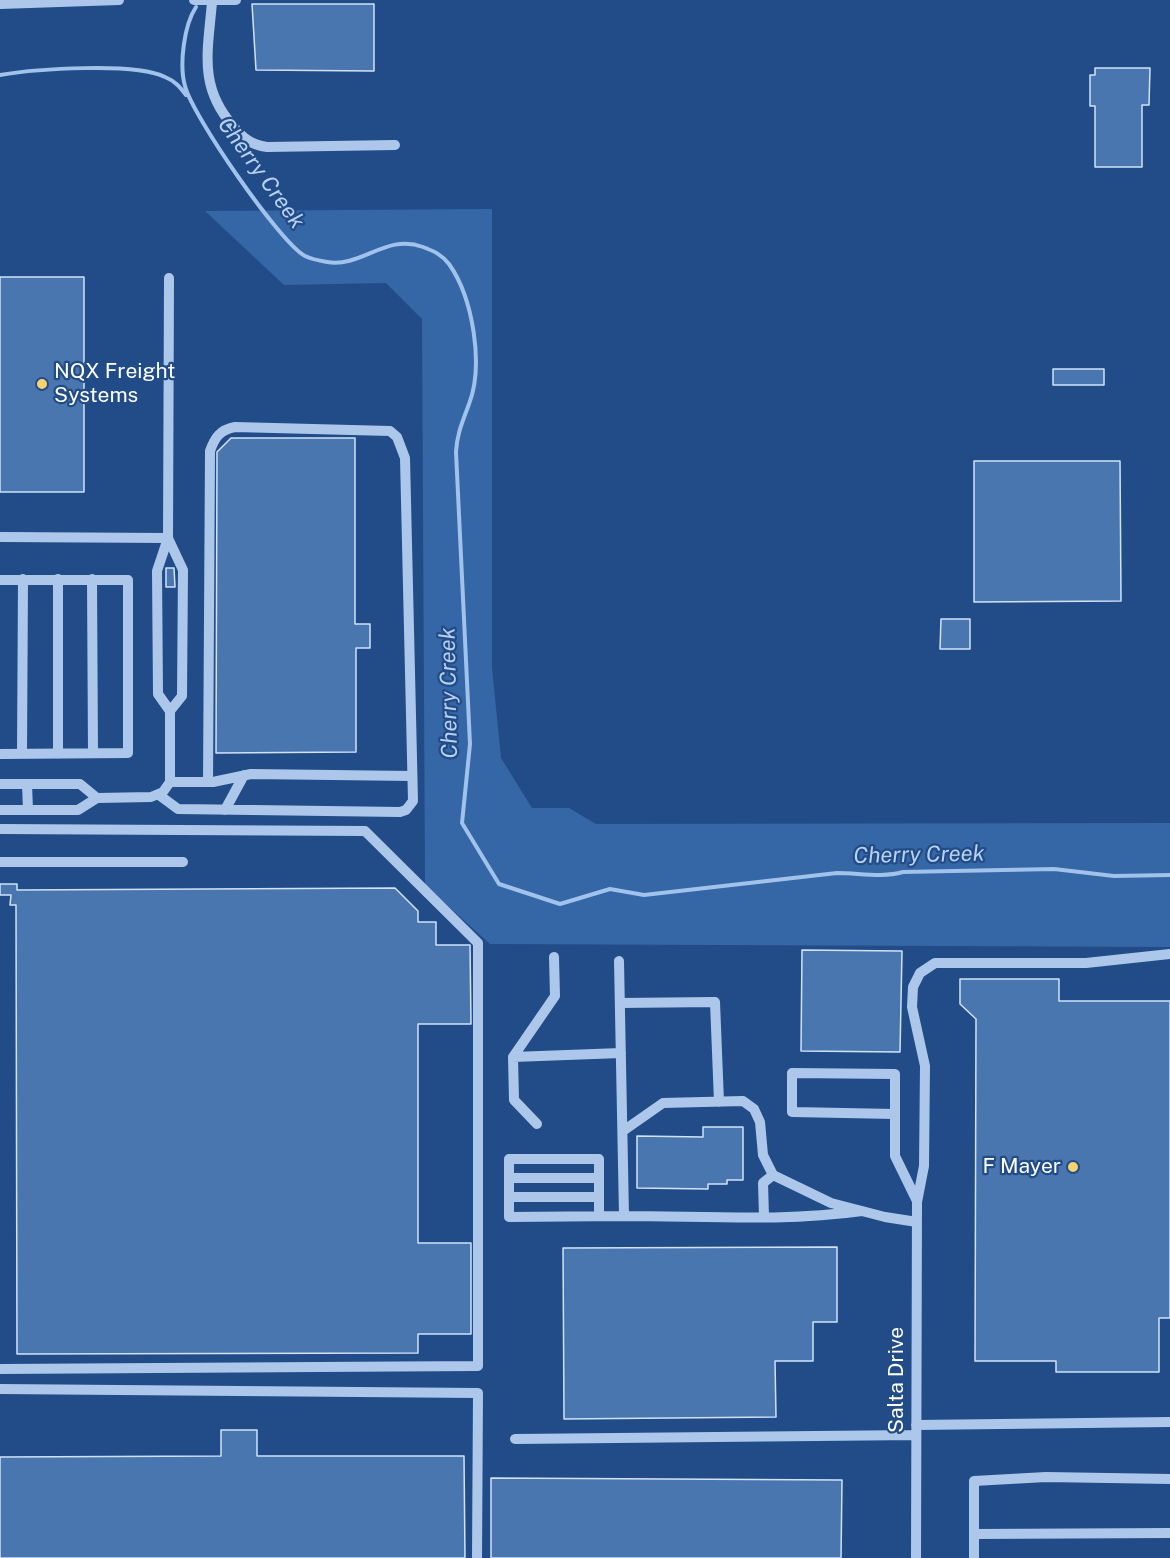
<!DOCTYPE html>
<html>
<head>
<meta charset="utf-8">
<style>
  body { margin:0 }
  canvas { display:block; background:#214c88 }
</style>
</head>
<body>
<canvas width="1170" height="1558"></canvas>
<script>
const g = document.querySelector('canvas').getContext('2d');
g.lineJoin = 'round';
function fill(path, color) {
  g.fillStyle = color;
  g.fill(path, 'evenodd');
}
function stroke(path, color, width, dash) {
  g.strokeStyle = color;
  g.lineWidth = width;
  g.lineCap = dash ? 'butt' : 'round';
  g.setLineDash(dash || []);
  g.stroke(path);
}
function write(font, color, halo, rows, align = 'center') {
  g.font = font + ' "Public Sans",sans-serif';
  g.lineWidth = 4.5;
  g.setLineDash([]);
  g.textBaseline = 'middle';
  g.strokeStyle = halo;
  g.fillStyle = color;
  for (const [text, x, y, turn = 0] of rows) {
    g.save();
    g.translate(x, y);
    g.rotate((+turn || 0) * Math.PI / 180);
    g.textAlign = isNaN(turn) ? turn : align;
    if (halo) g.strokeText(text, 0, 0);
    g.fillText(text, 0, 0);
    g.restore();
  }
}
fill(new Path2D(`
  M 492,209 L 492,668 L 501,758 L 532,808 L 569,808 L 596,824 L 1170,823 L 1170,947 L 490,944 L 425,885 L 422,319 L 386,283 L 284,285 L 205,211 Z`), '#3566a5');
stroke(new Path2D(`
  M 196,7 C 184,25 179,65 185,86 C 192,115 280,243 305,256 C 311,259 321,261 327,262 C 362,268 386,233 423,247 C 434,251 442,255 449,264 C 473,298 484,365 469,404 C 463,421 457,433 456,452 L 470,744 L 462,823 L 499,884 L 560,904 L 610,889 L 644,895 L 837,873 C 859,873 882,878 903,872 L 1054,869 L 1114,876 L 1170,875
  M 0,75 C 35,69 135,62 165,77 C 175,81 180,87 186,95`), '#a0c2eb', 4);
const building = new Path2D(`
  M 252,4 L 374,4 L 374,71 L 256,70 Z
  M 1095,68 L 1150,68 L 1149,105 L 1142,105 L 1142,167 L 1095,167 L 1095,106 L 1090,106 L 1090,75 L 1095,75 Z
  M 0,277 L 84,277 L 84,492 L 0,492 Z
  M 1053,369 L 1104,369 L 1104,385 L 1053,385 Z
  M 231,438 L 355,438 L 355,624 L 370,624 L 370,648 L 356,648 L 356,752 L 216,753 L 217,452 Z
  M 974,461 L 1120,461 L 1121,601 L 974,602 Z
  M 166,568 L 174,568 L 175,587 L 166,587 Z
  M 941,619 L 970,619 L 970,649 L 940,649 Z
  M 0,884 L 17,884 L 17,890 L 395,888 L 418,911 L 418,922 L 436,922 L 436,945 L 470,945 L 471,1024 L 418,1024 L 418,1243 L 471,1243 L 471,1334 L 418,1334 L 418,1353 L 17,1354 L 16,905 L 10,905 L 11,895 L 0,895 Z
  M 802,950 L 902,951 L 900,1052 L 801,1051 Z
  M 960,979 L 1059,979 L 1059,1001 L 1170,1001 L 1170,1318 L 1159,1318 L 1159,1372 L 1056,1372 L 1056,1361 L 975,1361 L 976,1019 L 960,1004 Z
  M 703,1127 L 743,1127 L 743,1180 L 727,1180 L 727,1184 L 708,1184 L 708,1189 L 637,1188 L 637,1136 L 703,1137 Z
  M 837,1247 L 837,1322 L 813,1322 L 813,1361 L 775,1361 L 776,1417 L 564,1419 L 563,1248 Z
  M 221,1430 L 257,1430 L 257,1456 L 464,1456 L 465,1558 L 0,1558 L 0,1457 L 221,1456 Z
  M 491,1478 L 842,1480 L 841,1558 L 491,1558 Z`);
fill(building, '#4a76b0');
stroke(building, '#d1e2f8', 1.5);
stroke(new Path2D(`
  M 194,0 L 236,0
  M 212,2 C 208,51 198,86 233,126 C 243,138 251,145 267,147 L 395,145
  M 0,4 L 119,0
  M 0,537 L 168,538 L 169,278
  M 168,538 L 183,570 L 182,696 L 170,711
  M 58,579 L 58,754
  M 92,579 L 93,753
  M 0,580 L 128,580 L 128,753 L 0,754
  M 22,754 L 23,579
  M 170,782 L 213,782 L 251,774 L 412,776
  M 0,784 L 80,784 L 97,798
  M 27,784 L 28,810
  M 159,795 L 178,809 L 400,812 L 406,810 L 413,801 L 405,458 L 397,437 L 390,431 L 235,427 C 220,430 215,437 210,451 L 208,782
  M 0,810 L 78,810 L 97,798 L 151,797 L 163,792 L 170,782 L 170,711 L 158,694 L 157,571 L 168,538
  M 225,810 L 244,775
  M 0,829 L 365,831 L 478,943 L 478,1366 L 0,1369
  M 0,862 L 183,862
  M 619,961 L 624,1216 C 703,1216 784,1222 862,1211
  M 620,1003 L 715,1002 L 719,1102
  M 513,1057 L 621,1053
  M 895,1114 L 792,1112 L 792,1073 L 895,1074 L 895,1156 L 917,1201
  M 537,1124 L 514,1100 L 513,1057 L 555,996 L 554,957
  M 623,1131 L 663,1103 L 743,1101 L 754,1109 L 760,1122 L 763,1155 L 773,1175 L 831,1203 L 885,1217 L 917,1222
  M 509,1178 L 599,1178
  M 509,1197 L 599,1197
  M 599,1216 L 599,1159 L 509,1159 L 509,1217 L 624,1216
  M 764,1216 L 763,1183 L 773,1175
  M 0,1389 L 478,1393 L 477,1558
  M 916,1425 L 1170,1422
  M 515,1439 L 916,1435
  M 974,1534 L 1170,1533
  M 916,1558 L 917,1202 L 924,1166 L 925,1066 L 912,1007 L 913,987 L 920,973 L 935,963 L 1086,963 L 1170,954
  M 974,1558 L 974,1481 L 1046,1477 L 1170,1479`), '#acc7ea', 10);
for (const [x, y, r, color] of [
  [42,384,6,"#f7d26e"],
  [1073,1167,6,"#f7d26e"]
]) {
  const dot = new Path2D();
  dot.arc(x, y, r, 0, 2 * Math.PI);
  g.fillStyle = color;
  g.fill(dot);
  stroke(dot, '#214c88', 2);
}
write('21px', '#fff', '#214c88', [
  ["NQX Freight",54,372],
  ["Systems",54,396],
  ["F Mayer",1061,1167,"right"]
], 'left');
write('21px', '#fff', '#214c88', [
  ["Salta Drive",897,1380,-90]
]);
write('italic 22px', '#b8d1f1', '#214c88', [
  ["Cherry Creek",261,173,54],
  ["Cherry Creek",449,693,-91],
  ["Cherry Creek",919,855,-1]
]);
</script>
</body>
</html>
